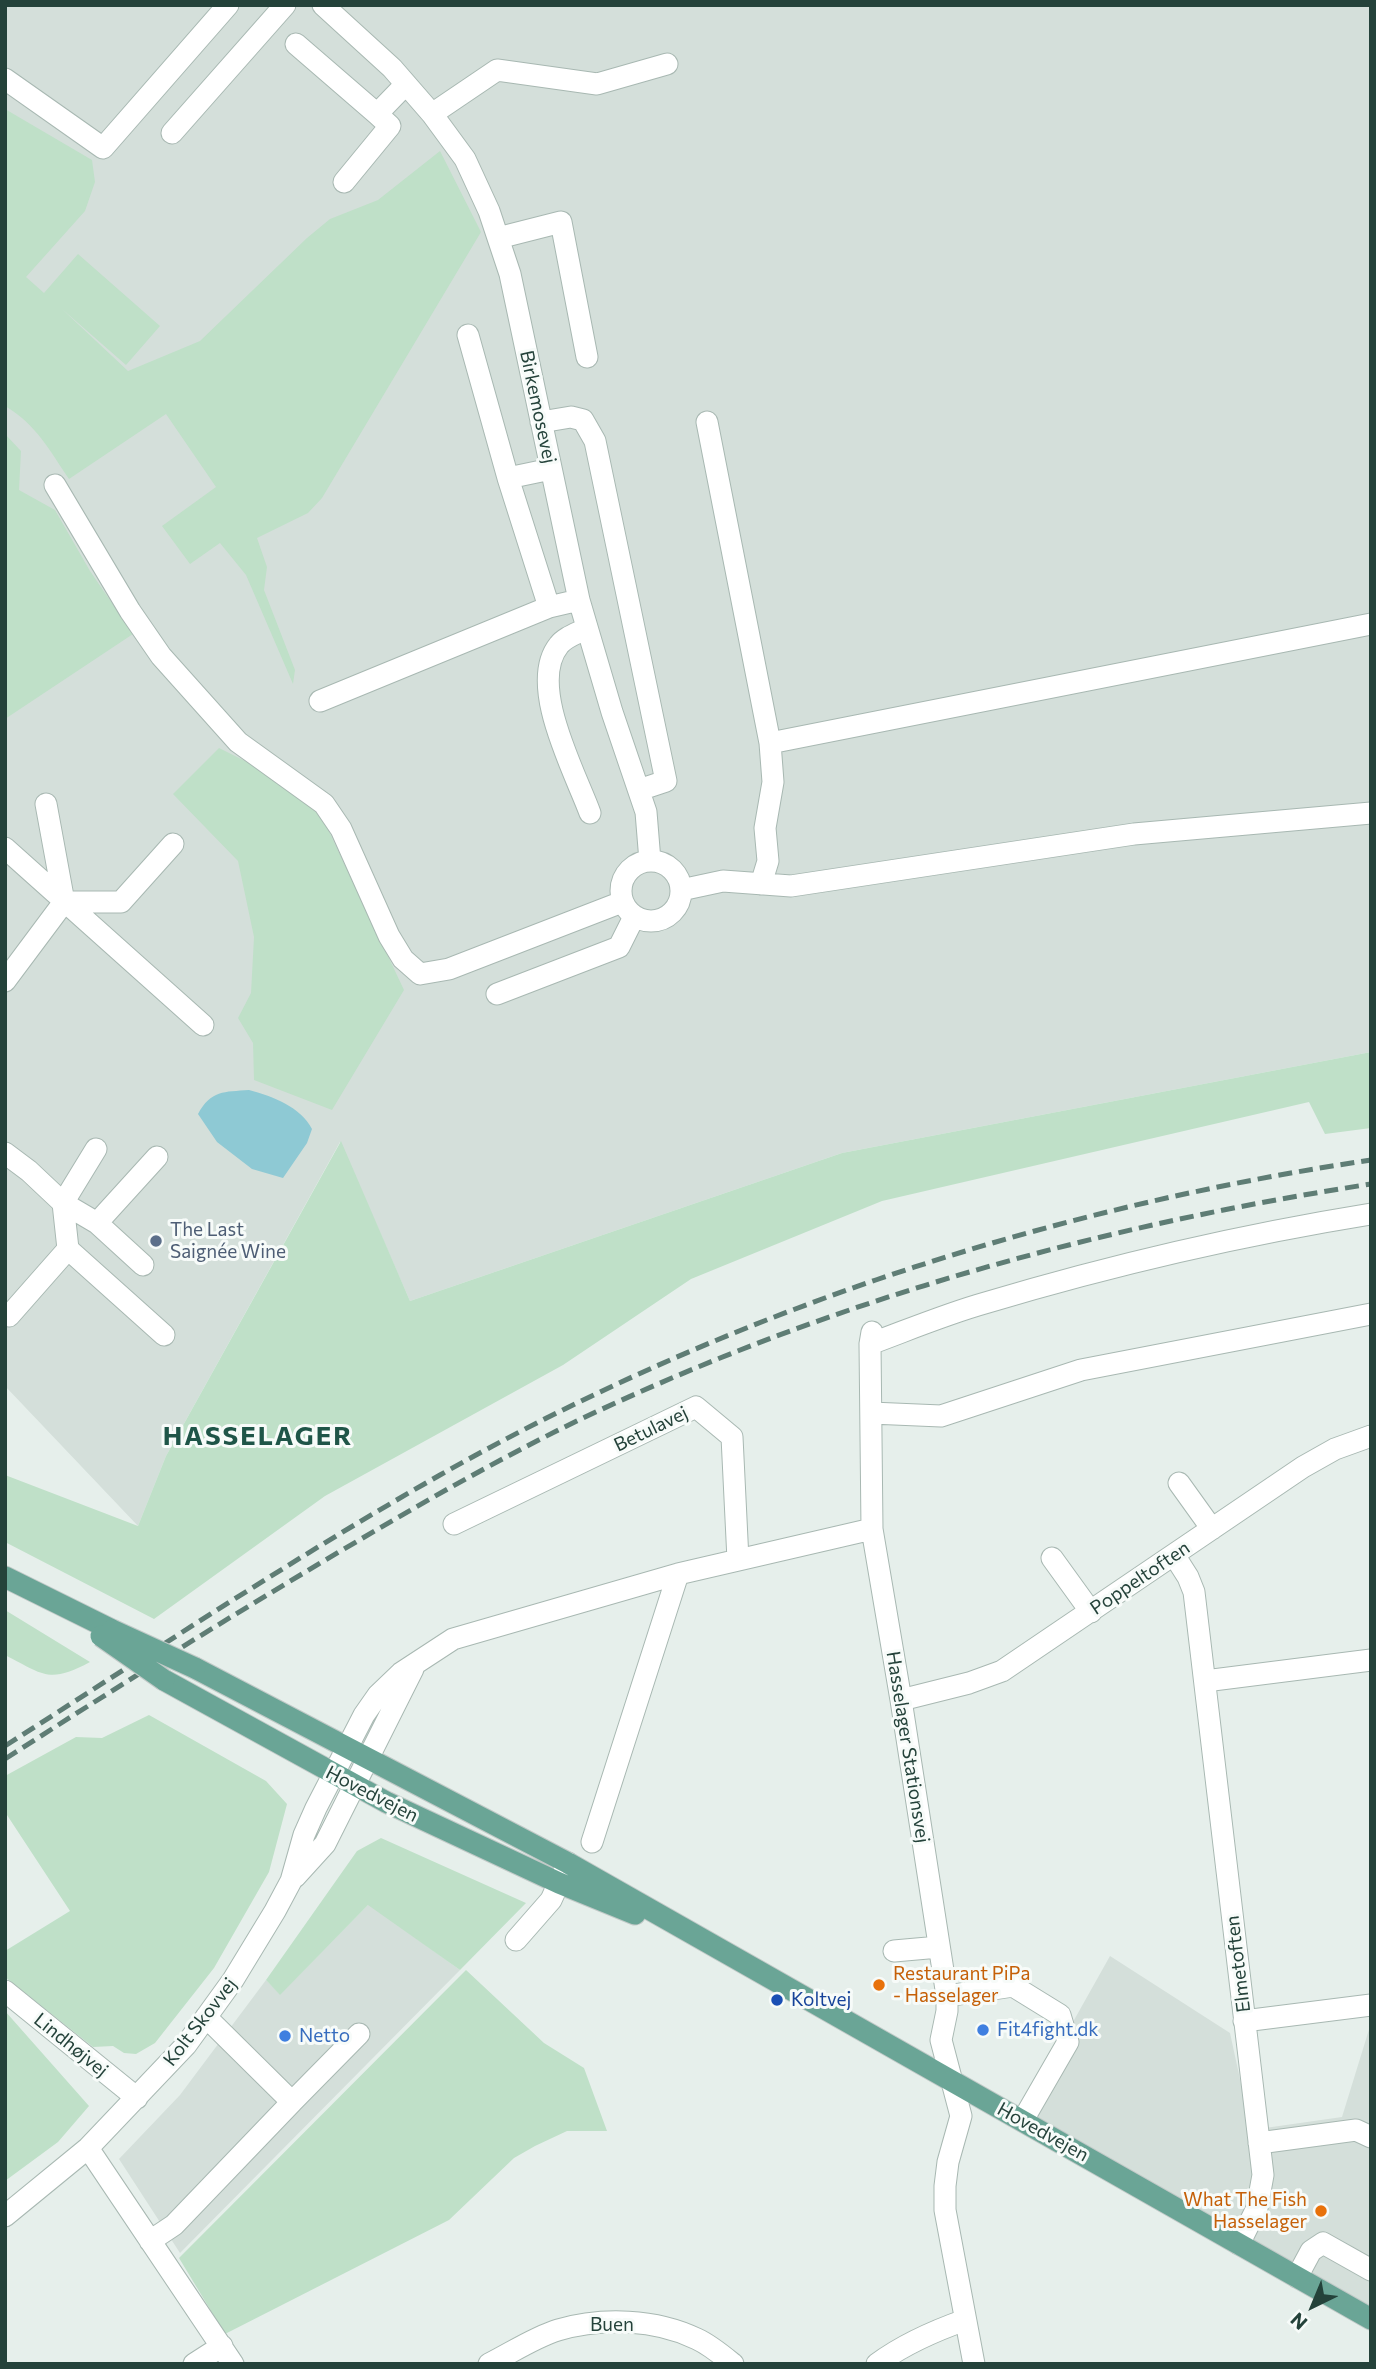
<!DOCTYPE html>
<html>
<head>
<meta charset="utf-8">
<style>
  body { margin:0 }
  #map { position:relative; width:1376px; height:2369px; overflow:hidden; background:#e6efeb; font-family:Commissioner,sans-serif }
  canvas { display:block }
  .frame { position:absolute; inset:0; border:7px solid #24423a; pointer-events:none }
  .north { position:absolute; left:1278px; top:2271px; width:70px; height:70px; -webkit-text-stroke:5px #f7fbf9; paint-order:stroke; rotate:223deg; font-size:19px; font-weight:700; line-height:28px; text-align:center; color:#24423a }
  .north::after { content:''; display:block; margin:auto; width:24px; height:32px; background:#24423a; clip-path:polygon(50% 0,100% 100%,50% 72%,0 100%) }
</style>
</head>
<body>
<div id="map">
<canvas width="1376" height="2369"></canvas>
<div class="frame"></div>
<div class="north">N</div>
</div>
<script>
const g = document.querySelector('canvas').getContext('2d');
g.lineJoin = 'round';
function fill(path, color) {
  g.fillStyle = color;
  g.fill(path, 'evenodd');
}
function stroke(path, color, width, dash) {
  g.strokeStyle = color;
  g.lineWidth = width;
  g.lineCap = dash ? 'butt' : 'round';
  g.setLineDash(dash || []);
  g.stroke(path);
}
function write(font, color, halo, rows, align = 'center') {
  g.font = font + ' Commissioner,sans-serif';
  g.lineWidth = 6;
  g.setLineDash([]);
  g.textBaseline = 'middle';
  g.strokeStyle = halo;
  g.fillStyle = color;
  for (const [text, x, y, turn = 0] of rows) {
    g.save();
    g.translate(x, y);
    g.rotate((+turn || 0) * Math.PI / 180);
    g.textAlign = isNaN(turn) ? turn : align;
    if (halo) g.strokeText(text, 0, 0);
    g.fillText(text, 0, 0);
    g.restore();
  }
}
fill(new Path2D(`
  M 5,5 L 1371,5 L 1371,1052 L 842,1153 L 410,1301 L 340,1142 L 166,1456 L 138,1526 L 5,1386 Z
  M 369,1904 L 460,1970 L 180,2253 L 119,2159 L 180,2095 L 266,1980 L 280,1994 Z
  M 1110,1956 L 1230,2033 L 1251,2130 L 1342,2117 L 1371,2023 L 1371,2310 L 1023,2111 Z`), '#d4dfda');
fill(new Path2D(`
  M 5,109 L 92,160 L 95,182 L 85,211 L 26,277 L 44,293 L 78,254 L 160,326 L 126,365 L 62,309 L 128,371 L 200,341 L 307,238 L 330,219 L 378,200 L 440,151 L 481,232 L 322,498 L 308,513 L 257,538 L 267,567 L 264,590 L 295,670 L 293,684 L 246,575 L 220,543 L 190,564 L 162,526 L 216,487 L 166,414 L 69,479 C 50,451 36,424 5,406 Z
  M 5,434 L 21,451 L 19,490 L 55,510 L 90,571 L 133,634 L 5,719 Z
  M 219,748 L 255,766 L 305,797 L 326,825 L 404,990 L 332,1110 L 254,1080 L 253,1043 L 238,1018 L 251,993 L 254,937 L 238,861 L 173,794 Z
  M 1371,1052 L 1371,1128 L 1325,1134 L 1309,1102 L 882,1201 L 691,1279 L 563,1365 L 325,1496 L 154,1619 L 5,1542 L 5,1475 L 138,1526 L 166,1456 L 341,1141 L 410,1301 L 842,1153 Z
  M 5,1610 L 90,1662 C 49,1684 44,1675 5,1655 Z
  M 149,1715 L 266,1781 L 287,1804 L 269,1872 L 214,1968 L 155,2043 L 136,2054 L 124,2053 L 113,2046 L 93,2047 L 5,1977 L 5,1951 L 70,1911 L 5,1812 L 5,1776 L 76,1737 L 102,1738 Z
  M 381,1838 L 526,1903 L 460,1970 L 368,1905 L 280,1995 L 266,1980 L 357,1851 Z
  M 466,1970 L 544,2043 L 584,2068 L 607,2131 L 567,2131 L 535,2146 L 514,2158 L 449,2220 L 225,2334 L 179,2258 Z
  M 5,2011 L 89,2106 L 58,2142 L 5,2181 Z`), '#bfe0c8');
fill(new Path2D(`
  M 249,1090 C 272,1096 301,1107 312,1129 L 307,1143 L 283,1178 L 252,1169 L 217,1142 L 198,1114 C 211,1090 224,1092 249,1090 Z`), '#8ec9d4');
const minor = new Path2D(`
  M 323,5 L 392,68 L 432,114 L 465,159 L 489,211 L 510,274 L 579,600 L 612,712 L 646,812 L 650,861
  M 296,44 L 377,114 L 406,84
  M 5,79 L 103,148 L 228,5
  M 432,114 L 497,70 L 597,84 L 667,64
  M 172,133 L 285,5
  M 344,182 L 390,126 L 377,114
  M 498,238 L 561,222 L 587,357
  M 468,335 L 508,478 L 551,469
  M 541,422 L 571,417 L 583,420 L 595,441 L 666,781 L 639,790
  M 707,422 L 770,743 L 773,782 L 765,828 L 768,861 L 761,884
  M 508,478 L 549,607 L 579,600
  M 55,485 L 130,611 L 161,656 L 238,742 L 324,804 L 341,829 L 389,936 L 403,959 L 420,974 L 449,969 L 622,902
  M 587,628 C 578,633 565,637 559,645 C 527,684 575,772 590,813
  M 320,701 L 549,607
  M 770,743 L 1371,624
  M 46,804 L 64,902
  M 5,848 L 203,1025
  M621 891a30 30 0 1 1 60 0a30 30 0 1 1-60 0Z
  M 681,890 L 723,881 L 791,886 L 1134,834 L 1371,813
  M 64,902 L 121,902 L 173,844
  M 5,981 L 64,902
  M 497,994 L 619,947 L 634,917
  M 5,1153 L 29,1171 L 63,1203 L 97,1223
  M 68,1249 L 63,1203 L 96,1149
  M 143,1265 L 97,1223 L 157,1157
  M 9,1316 L 68,1249 L 164,1335
  M 872,1332 L 870,1344 L 872,1529 L 901,1700 L 947,1996 L 947,2011 L 941,2040 L 961,2116 L 948,2162 L 945,2186 L 945,2210 L 974,2364
  M 870,1344 C 908,1330 946,1314 985,1303 C 1112,1265 1241,1235 1371,1214
  M 871,1413 L 941,1416 L 1081,1370 L 1371,1314
  M 1179,1483 L 1212,1529
  M 454,1524 L 696,1407 L 732,1437 L 738,1560
  M 1174,1555 L 1188,1577 L 1194,1592 L 1263,2175 L 1257,2208 L 1239,2244
  M 1052,1558 L 1091,1612
  M 1205,1681 L 1371,1660
  M 901,1700 L 969,1683 L 1002,1671 L 1303,1467 L 1335,1449 L 1371,1436
  M 592,1842 L 678,1574
  M 295,1877 L 325,1844 L 413,1669
  M 516,1940 L 551,1900 L 568,1863
  M 894,1951 L 939,1947
  M 5,1991 L 137,2098
  M 947,1996 L 1013,1986 L 1060,2015 L 1068,2042 L 1023,2120
  M 1244,2021 L 1371,2005
  M 292,2102 L 359,2034
  M 1259,2143 L 1356,2130 L 1371,2137
  M 88,2148 L 233,2364
  M 5,2216 L 88,2148 L 186,2045 L 233,1980 L 275,1911 L 291,1881 L 304,1835 L 316,1808 L 364,1715 L 378,1695 L 401,1673 L 453,1639 L 678,1574 L 872,1529
  M 150,2241 L 174,2225 L 292,2102 L 206,2017
  M 1297,2277 L 1311,2251 L 1323,2243 L 1371,2270
  M 194,2364 L 222,2346
  M 489,2364 C 511,2353 535,2337 558,2330 C 602,2317 656,2319 697,2339 C 710,2345 722,2355 733,2364
  M 877,2364 C 904,2344 934,2331 965,2320`);
const major = new Path2D(`
  M 5,1577 L 112,1630
  M 195,1668 L 568,1863 L 1371,2319
  M 164,1680 L 386,1802 L 559,1883 L 635,1914`);
stroke(minor, '#a8b8b2', 23);
stroke(major, '#c2cac8', 23);
stroke(minor, '#fff', 21);
stroke(major, '#6aa596', 21);
stroke(new Path2D(`
  M 5,1746 C 149,1654 292,1559 440,1475 C 726,1313 1047,1208 1371,1160
  M 5,1759 C 117,1687 229,1617 344,1549 C 422,1503 500,1458 581,1419 C 831,1300 1098,1226 1371,1184`), '#5f7d75', 5, [14, 7]);
const majorBridge = new Path2D(`
  M 112,1630 L 195,1668
  M 101,1636 L 164,1680`);
stroke(majorBridge, '#c2cac8', 23, []);
stroke(majorBridge, '#6aa596', 21);
for (const [x, y, r, color] of [
  [156,1241,7,"#5c6f8a"],
  [879,1985,7,"#e8710a"],
  [777,2000,7,"#1a4fb4"],
  [983,2030,7,"#3f7fe0"],
  [285,2036,7,"#3f7fe0"],
  [1321,2211,7,"#e8710a"]
]) {
  const dot = new Path2D();
  dot.arc(x, y, r, 0, 2 * Math.PI);
  g.fillStyle = color;
  g.fill(dot);
  stroke(dot, '#f7fbf9', 2.5);
}
write('19px', '#24423a', '#f7fbf9', [
  ["Birkemosevej",538,407,78],
  ["Betulavej",651,1429,-26],
  ["Poppeltoften",1140,1578,-34],
  ["Hasselager Stationsvej",908,1747,81],
  ["Hovedvejen",372,1794,27],
  ["Elmetoften",1238,1964,-97],
  ["Kolt Skovvej",200,2022,-52],
  ["Lindhøjvej",71,2045,39],
  ["Hovedvejen",1043,2132,29],
  ["Buen",612,2325]
]);
write('19px', '#4e5e75', '#f7fbf9', [
  ["The Last",170,1230],
  ["Saignée Wine",170,1252]
], 'left');
write('19px', '#c56008', '#f7fbf9', [
  ["Restaurant PiPa",893,1974],
  ["- Hasselager",893,1996],
  ["What The Fish",1307,2200,"right"],
  ["Hasselager",1307,2222,"right"]
], 'left');
write('19px', '#164399', '#f7fbf9', [
  ["Koltvej",791,2000]
], 'left');
write('19px', '#366cbe', '#f7fbf9', [
  ["Fit4fight.dk",997,2030],
  ["Netto",299,2036]
], 'left');
g.letterSpacing = '2px';
write('bold 26px', '#1f5548', '#f7fbf9', [
  ["HASSELAGER",258,1436]
]);
g.letterSpacing = '0px';
</script>
</body>
</html>
